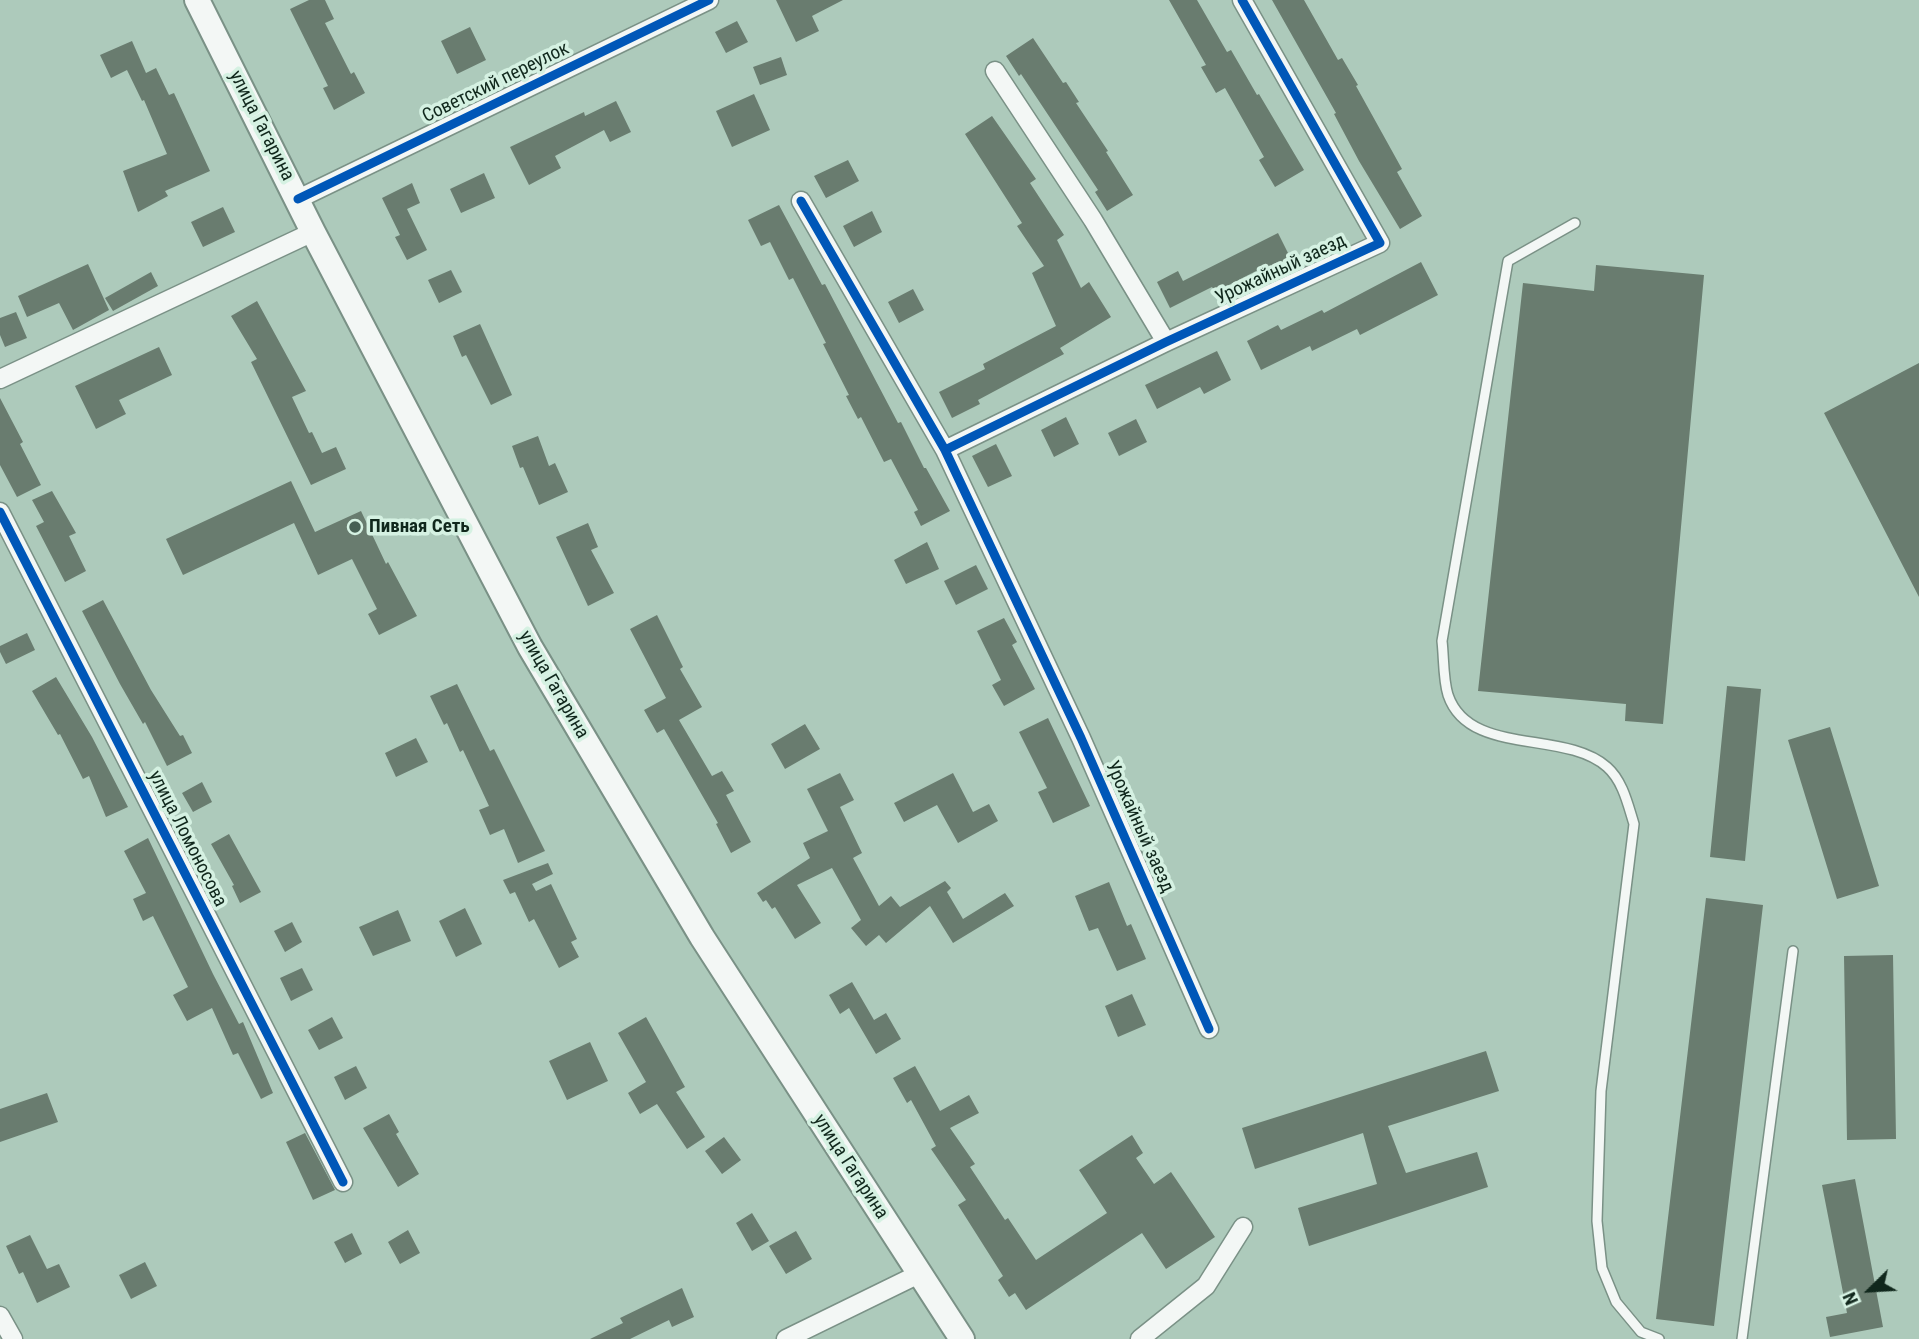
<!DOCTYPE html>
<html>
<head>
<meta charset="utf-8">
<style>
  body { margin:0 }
  #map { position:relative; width:1919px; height:1339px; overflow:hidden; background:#adcabb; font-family:"Roboto Condensed",sans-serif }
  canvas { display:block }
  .north { position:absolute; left:1835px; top:1255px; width:70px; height:70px; -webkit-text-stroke:5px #d5f1e2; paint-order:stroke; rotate:246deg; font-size:19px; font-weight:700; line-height:28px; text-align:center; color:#10271c }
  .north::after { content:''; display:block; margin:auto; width:24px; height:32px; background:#10271c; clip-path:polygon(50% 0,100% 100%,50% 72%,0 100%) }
</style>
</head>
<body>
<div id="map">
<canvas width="1919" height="1339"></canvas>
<div class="north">N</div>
</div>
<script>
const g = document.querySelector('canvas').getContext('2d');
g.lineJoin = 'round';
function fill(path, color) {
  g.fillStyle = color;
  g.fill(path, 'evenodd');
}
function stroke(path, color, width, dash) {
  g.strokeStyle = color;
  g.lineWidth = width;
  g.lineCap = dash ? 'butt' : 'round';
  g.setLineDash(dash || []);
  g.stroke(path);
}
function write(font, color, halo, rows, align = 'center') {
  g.font = font + ' "Roboto Condensed",sans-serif';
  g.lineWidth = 7;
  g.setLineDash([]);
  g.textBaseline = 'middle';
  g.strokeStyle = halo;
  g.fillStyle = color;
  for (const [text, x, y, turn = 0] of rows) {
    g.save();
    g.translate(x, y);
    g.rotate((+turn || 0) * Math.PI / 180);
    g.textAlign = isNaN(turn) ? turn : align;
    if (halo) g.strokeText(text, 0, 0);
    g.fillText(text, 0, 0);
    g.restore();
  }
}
fill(new Path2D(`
  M 309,0 L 325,0 L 334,19 L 325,23 L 351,74 L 354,72 L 365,93 L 334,110 L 323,88 L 328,86 L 290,9 Z
  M 776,0 L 843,0 L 812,16 L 819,31 L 796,42 Z
  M 1169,0 L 1197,0 L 1227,52 L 1231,50 L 1257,95 L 1259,94 L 1304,170 L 1275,187 L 1259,160 L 1264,157 L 1225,88 L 1216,93 L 1201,67 L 1206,65 Z
  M 1272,0 L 1304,0 L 1338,60 L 1342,58 L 1358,85 L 1356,86 L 1402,169 L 1397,172 L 1422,216 L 1400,229 L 1359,161 L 1334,114 L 1336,113 Z
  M 737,21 L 748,42 L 726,53 L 715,32 Z
  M 470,27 L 486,60 L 457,74 L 441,41 Z
  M 1033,38 L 1063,83 L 1066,82 L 1079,102 L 1076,103 L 1108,151 L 1106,152 L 1133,195 L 1107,211 L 1095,192 L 1098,190 L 1021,74 L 1019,76 L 1006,56 Z
  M 132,41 L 146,73 L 156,68 L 169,95 L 174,93 L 210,171 L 165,191 L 168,196 L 138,212 L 123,171 L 167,154 L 144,100 L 142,101 L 127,70 L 111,78 L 100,55 Z
  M 781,57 L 787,75 L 760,85 L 753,67 Z
  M 754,94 L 770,130 L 732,147 L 716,111 Z
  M 616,101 L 631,132 L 610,142 L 604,130 L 555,156 L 561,168 L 529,185 L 510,147 L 584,112 L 585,116 Z
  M 992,116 L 1036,179 L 1030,183 L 1064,235 L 1057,240 L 1081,288 L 1089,282 L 1111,317 L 1060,348 L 1064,354 L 978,400 L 980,404 L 952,418 L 939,392 L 985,369 L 983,364 L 1056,326 L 1032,273 L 1044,266 L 1017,226 L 1022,223 L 965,134 Z
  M 848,160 L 859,181 L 826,198 L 814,176 Z
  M 484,173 L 495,198 L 461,213 L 450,189 Z
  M 412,183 L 420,203 L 407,209 L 427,250 L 407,260 L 395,237 L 400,235 L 382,198 Z
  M 779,205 L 822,285 L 825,284 L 898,423 L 901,422 L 924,468 L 926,468 L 950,511 L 921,526 L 914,512 L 918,510 L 891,459 L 884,462 L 861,417 L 858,419 L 846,396 L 849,395 L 823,344 L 826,343 L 793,278 L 789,280 L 770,242 L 761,246 L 748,220 Z
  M 223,207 L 235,232 L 203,247 L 191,222 Z
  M 872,211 L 882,232 L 854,247 L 843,226 Z
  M 1278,233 L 1291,259 L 1264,273 L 1262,268 L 1215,292 L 1212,287 L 1170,308 L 1157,282 L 1178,271 L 1183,281 Z
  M 1421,262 L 1438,295 L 1360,335 L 1357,329 L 1312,351 L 1310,346 L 1261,370 L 1247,341 L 1278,325 L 1281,330 L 1322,310 L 1324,313 Z
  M 88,264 L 109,310 L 73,330 L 59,303 L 27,317 L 18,296 Z
  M 1596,265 L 1704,275 L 1663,724 L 1625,721 L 1626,704 L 1478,691 L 1523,283 L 1594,291 Z
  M 451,270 L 462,292 L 439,303 L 428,280 Z
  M 151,272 L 158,286 L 113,311 L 105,298 Z
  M 913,289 L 924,310 L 899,323 L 888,302 Z
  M 257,301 L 306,391 L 292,397 L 309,433 L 312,432 L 322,453 L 336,447 L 346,469 L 311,485 L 251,362 L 257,359 L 231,316 Z
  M 16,312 L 27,338 L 5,347 L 0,335 L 0,318 Z
  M 480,324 L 512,395 L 491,405 L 466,355 L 462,357 L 453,336 Z
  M 159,347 L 172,375 L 119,400 L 126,414 L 96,429 L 75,386 Z
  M 1217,351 L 1231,380 L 1204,394 L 1200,387 L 1157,409 L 1145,385 Z
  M 1919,363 L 1919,597 L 1824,413 Z
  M 0,398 L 23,442 L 20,444 L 41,485 L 17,497 L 0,465 Z
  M 1066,417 L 1079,444 L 1054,457 L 1041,430 Z
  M 1136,419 L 1147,442 L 1119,456 L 1108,433 Z
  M 538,436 L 549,466 L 555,463 L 568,492 L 539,505 L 523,467 L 520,468 L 512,446 Z
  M 996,444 L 1012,476 L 988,487 L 972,456 Z
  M 291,481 L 315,532 L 361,511 L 386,564 L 388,562 L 417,616 L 379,635 L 368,614 L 377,609 L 352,559 L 318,575 L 294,523 L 183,575 L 166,539 Z
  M 52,491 L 76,533 L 69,536 L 86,571 L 65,582 L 36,526 L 44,522 L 32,500 Z
  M 588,523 L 598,547 L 591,550 L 614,593 L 588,606 L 556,537 Z
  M 927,542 L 939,569 L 906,584 L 894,560 Z
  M 976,565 L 988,589 L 956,605 L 944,581 Z
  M 103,600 L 151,690 L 180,736 L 183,735 L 192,753 L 167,766 L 145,722 L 143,724 L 120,684 L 82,611 Z
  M 657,615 L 683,667 L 680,669 L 702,707 L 679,720 L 712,776 L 722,771 L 734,791 L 726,795 L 751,842 L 731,853 L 716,824 L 718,823 L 664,729 L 657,733 L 644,710 L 666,698 L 630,629 Z
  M 1004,618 L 1017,642 L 1012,645 L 1035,689 L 1004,706 L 992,685 L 1001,680 L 977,631 Z
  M 27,633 L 35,650 L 6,664 L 0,652 L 0,646 Z
  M 56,677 L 92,737 L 128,807 L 106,817 L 89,776 L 83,779 L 60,734 L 58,735 L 32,691 Z
  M 457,684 L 490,751 L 494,749 L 545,851 L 518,863 L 504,829 L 490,835 L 479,810 L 489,806 L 463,750 L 460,752 L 447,723 L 444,725 L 430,696 Z
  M 1727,686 L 1761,689 L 1745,861 L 1710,857 Z
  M 1048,718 L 1090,806 L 1053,823 L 1038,792 L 1047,788 L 1019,732 Z
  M 805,724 L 820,749 L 785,769 L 771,744 Z
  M 1830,727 L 1879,886 L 1837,899 L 1788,740 Z
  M 416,738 L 428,762 L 396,777 L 385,753 Z
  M 840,773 L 854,800 L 840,807 L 862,853 L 853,858 L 879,906 L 891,896 L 900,907 L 945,881 L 951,888 L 947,892 L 963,919 L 1005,893 L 1014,906 L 953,943 L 930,906 L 886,943 L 879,935 L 866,946 L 851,928 L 861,920 L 832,868 L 797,885 L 821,923 L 795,939 L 775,907 L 772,909 L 766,900 L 763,902 L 757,893 L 810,858 L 803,843 L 828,831 L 807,789 Z
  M 953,773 L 973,812 L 989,804 L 998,821 L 958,843 L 937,805 L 904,822 L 894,803 Z
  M 202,782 L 212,802 L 193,812 L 182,793 Z
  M 229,834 L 261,892 L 240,903 L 232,886 L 234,885 L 211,844 Z
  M 148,838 L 213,974 L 239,1024 L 243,1022 L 273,1093 L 261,1099 L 238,1053 L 233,1055 L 212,1008 L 187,1021 L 173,995 L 188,987 L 153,916 L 143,921 L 133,899 L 146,893 L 124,851 Z
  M 548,863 L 553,874 L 532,884 L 536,891 L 551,884 L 577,939 L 571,942 L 579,957 L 559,968 L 534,919 L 529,922 L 515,892 L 510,894 L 503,880 Z
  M 1109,882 L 1127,926 L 1131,924 L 1146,959 L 1117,971 L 1098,928 L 1089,931 L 1075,896 Z
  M 1706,898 L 1763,905 L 1714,1326 L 1656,1319 Z
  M 465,908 L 482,944 L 456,957 L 439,921 Z
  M 398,910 L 411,941 L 373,956 L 359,927 Z
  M 292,922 L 302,942 L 285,952 L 274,931 Z
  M 1893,955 L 1896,1139 L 1847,1140 L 1844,956 Z
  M 302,968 L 313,990 L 291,1001 L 280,978 Z
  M 852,982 L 874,1020 L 886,1013 L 901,1039 L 876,1054 L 849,1008 L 840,1014 L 829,995 Z
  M 1132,994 L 1146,1025 L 1118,1037 L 1105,1006 Z
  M 332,1017 L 343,1038 L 319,1050 L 308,1030 Z
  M 646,1017 L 685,1087 L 676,1092 L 705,1137 L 687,1149 L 657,1104 L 640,1114 L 628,1093 L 646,1082 L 618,1033 Z
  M 590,1042 L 608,1081 L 567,1100 L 549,1061 Z
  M 1486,1051 L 1499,1091 L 1388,1126 L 1406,1173 L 1477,1152 L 1488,1187 L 1309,1246 L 1298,1208 L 1377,1184 L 1363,1133 L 1255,1169 L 1242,1128 Z
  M 356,1066 L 367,1088 L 345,1100 L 334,1077 Z
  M 915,1066 L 940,1111 L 969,1095 L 979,1113 L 950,1128 L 975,1164 L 970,1167 L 1005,1220 L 1008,1218 L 1036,1260 L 1107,1213 L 1079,1170 L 1132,1135 L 1143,1153 L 1136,1158 L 1154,1184 L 1171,1172 L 1215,1237 L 1166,1269 L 1142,1233 L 1026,1310 L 1015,1293 L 1009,1297 L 998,1280 L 1003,1276 L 958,1205 L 966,1200 L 931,1149 L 936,1146 L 911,1100 L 907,1103 L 893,1078 Z
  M 47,1093 L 58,1122 L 0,1142 L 0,1109 Z
  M 389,1114 L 399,1132 L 396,1134 L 419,1174 L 398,1187 L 363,1128 Z
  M 305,1133 L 335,1190 L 313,1200 L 286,1142 Z
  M 724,1137 L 741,1160 L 722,1174 L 705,1151 Z
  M 1855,1179 L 1883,1327 L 1830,1337 L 1826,1317 L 1847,1313 L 1822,1185 Z
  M 752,1213 L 769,1241 L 752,1251 L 736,1223 Z
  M 408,1230 L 420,1253 L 400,1264 L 388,1242 Z
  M 796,1231 L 812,1259 L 786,1274 L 769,1246 Z
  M 352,1233 L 362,1254 L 345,1263 L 334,1242 Z
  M 30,1235 L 47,1269 L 59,1264 L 70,1287 L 37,1303 L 23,1272 L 19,1274 L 6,1246 Z
  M 145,1262 L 157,1286 L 131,1299 L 119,1275 Z
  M 682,1288 L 694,1317 L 672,1327 L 669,1320 L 630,1339 L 590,1339 L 623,1323 L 620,1318 Z`), '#697c6f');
const lane = new Path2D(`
  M 1575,223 L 1508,261 L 1442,641 C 1444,658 1443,679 1448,695 C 1469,757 1564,729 1607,767 C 1623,781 1628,805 1634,824 L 1601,1091 L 1597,1221 L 1602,1268 L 1616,1302 L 1641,1332 L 1659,1339
  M 1742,1339 L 1793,951`);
const street = new Path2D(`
  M 995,71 L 1093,220 L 1166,342
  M 298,199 L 709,0
  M 801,201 L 945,450 L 1081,738 L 1209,1029
  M 0,379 L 313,232
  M 945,450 L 1166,342 L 1380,243 L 1242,0
  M 0,512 L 343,1182
  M 0,1316 L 13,1339
  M 786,1339 L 919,1274
  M 1140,1339 L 1206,1286 L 1243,1227`);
const secondary = new Path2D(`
  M 197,0 L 313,232 L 530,647 L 702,937 L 962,1339`);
stroke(lane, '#7a9186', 12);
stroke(street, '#7a9186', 21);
stroke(secondary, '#7a9186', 28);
stroke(lane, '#f3f7f5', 9);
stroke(street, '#f3f7f5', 18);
stroke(secondary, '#f3f7f5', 24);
stroke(new Path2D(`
  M 298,199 L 709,0
  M 801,201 L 945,450 L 1081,738 L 1209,1029
  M 945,450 L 1166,342 L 1380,243 L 1242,0
  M 0,512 L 343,1182`), '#0057b8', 9);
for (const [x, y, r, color] of [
  [355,527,7,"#476054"]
]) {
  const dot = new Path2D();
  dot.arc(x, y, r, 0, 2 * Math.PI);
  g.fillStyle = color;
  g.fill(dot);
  stroke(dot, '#d5f1e2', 2.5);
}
write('19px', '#10271c', '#d5f1e2', [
  ["Советский переулок",496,83,-26],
  ["улица Гагарина",261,126,63],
  ["Урожайный заезд",1281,270,-25],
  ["улица Гагарина",553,685,60],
  ["Урожайный заезд",1139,827,66],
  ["улица Ломоносова",187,839,63],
  ["улица Гагарина",850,1167,57]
]);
write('bold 19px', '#10271c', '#d5f1e2', [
  ["Пивная Сеть",369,527]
], 'left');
</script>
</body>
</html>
